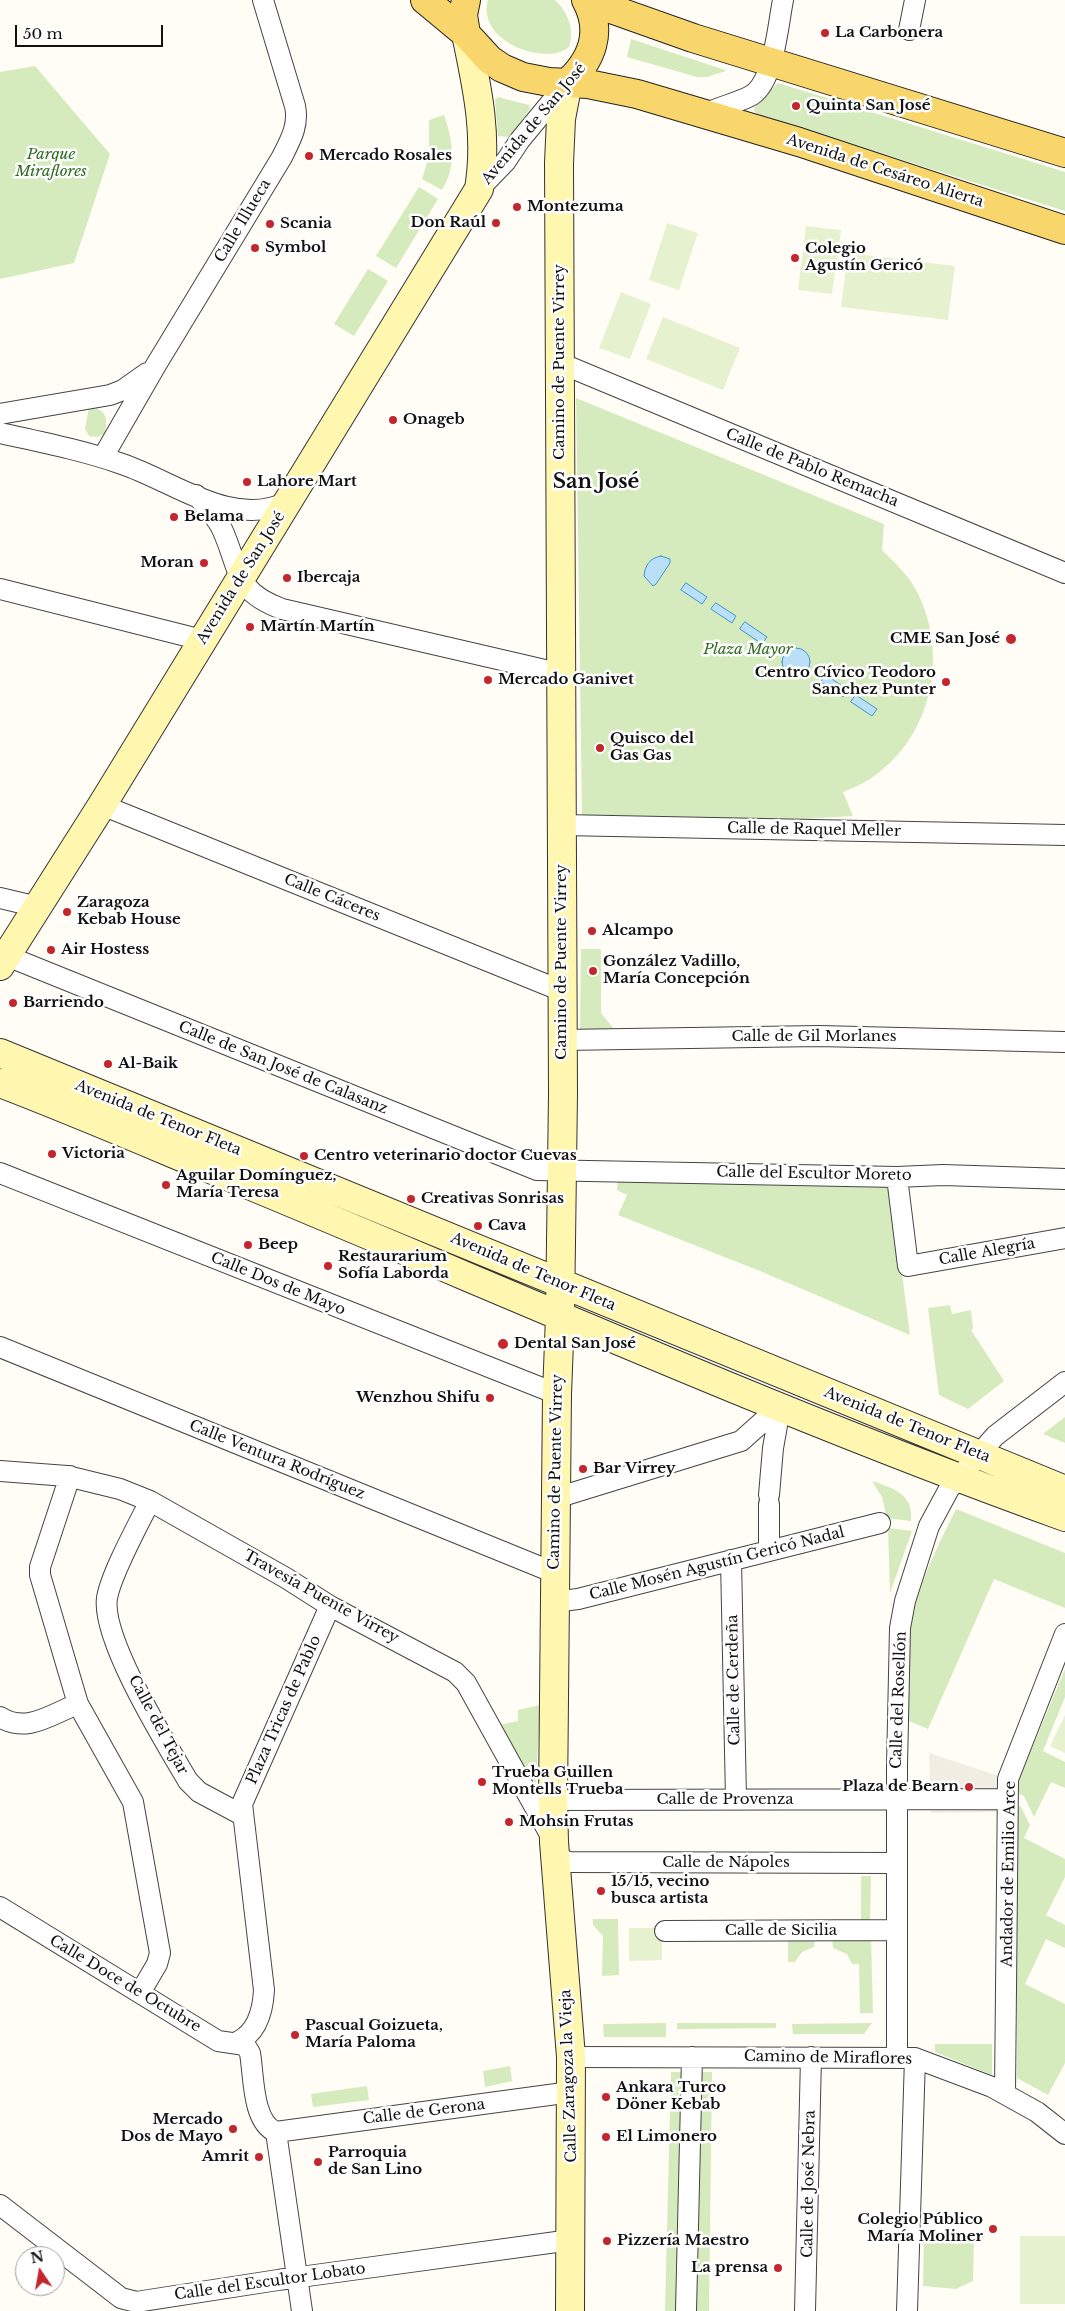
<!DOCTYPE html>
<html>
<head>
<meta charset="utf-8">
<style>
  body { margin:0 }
  #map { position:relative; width:1065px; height:2311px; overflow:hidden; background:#fffdf5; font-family:"Libre Baskerville",serif }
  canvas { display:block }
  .north { position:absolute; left:15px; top:2246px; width:50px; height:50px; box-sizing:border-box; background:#fff; border:1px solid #a0a0a0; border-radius:50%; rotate:348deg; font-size:14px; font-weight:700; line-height:20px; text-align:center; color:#111 }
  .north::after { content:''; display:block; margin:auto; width:18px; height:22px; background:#c4262e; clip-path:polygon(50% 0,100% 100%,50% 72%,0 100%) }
  .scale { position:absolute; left:15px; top:25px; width:148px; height:22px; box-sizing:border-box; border:2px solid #111; border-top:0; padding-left:6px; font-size:15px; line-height:18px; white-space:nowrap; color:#111; -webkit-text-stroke:4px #fff; paint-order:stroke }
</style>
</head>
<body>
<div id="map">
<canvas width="1065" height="2311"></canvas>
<div class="north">N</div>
<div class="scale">50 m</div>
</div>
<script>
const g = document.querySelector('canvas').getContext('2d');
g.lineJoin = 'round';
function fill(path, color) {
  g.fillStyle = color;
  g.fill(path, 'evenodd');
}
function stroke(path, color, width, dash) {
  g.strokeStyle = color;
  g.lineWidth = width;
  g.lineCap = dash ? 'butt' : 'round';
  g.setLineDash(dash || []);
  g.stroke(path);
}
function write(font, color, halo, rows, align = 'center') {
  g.font = font + ' "Libre Baskerville",serif';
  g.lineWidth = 5;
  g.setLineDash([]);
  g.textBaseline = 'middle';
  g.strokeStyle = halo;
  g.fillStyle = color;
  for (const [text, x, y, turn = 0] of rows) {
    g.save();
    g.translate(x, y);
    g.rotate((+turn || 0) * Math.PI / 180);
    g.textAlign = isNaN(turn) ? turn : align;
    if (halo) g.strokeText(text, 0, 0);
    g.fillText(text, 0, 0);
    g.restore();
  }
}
fill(new Path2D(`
  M 488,0 L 555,0 C 568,12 575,30 569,47 C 545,67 476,41 488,0 Z
  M 631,39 L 725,70 L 726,71 L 707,77 L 697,77 L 627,57 Z
  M 35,66 L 110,154 L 74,263 L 0,279 L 0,72 Z
  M 778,83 L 1065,172 L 1065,211 L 756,114 L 754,110 L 756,104 Z
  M 498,97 L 529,105 L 530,109 L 510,137 L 498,136 L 495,100 Z
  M 444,115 C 453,141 457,166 442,190 L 422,179 L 429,156 L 429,120 Z
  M 419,187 L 438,199 L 396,268 L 376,256 Z
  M 368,269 L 388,281 L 354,336 L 334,324 Z
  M 576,398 L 884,524 L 882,550 C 894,562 907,574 915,588 C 949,650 934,731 877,774 C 867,782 855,787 843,792 L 853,816 L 801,819 L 582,816 Z
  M 89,407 C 105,407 110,421 104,434 L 97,437 L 89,436 L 85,429 Z
  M 581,949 L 601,949 L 601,1013 L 614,1029 L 580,1029 Z
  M 618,1180 L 890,1182 L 910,1335 L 760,1271 L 618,1215 L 627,1195 L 617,1190 Z
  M 950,1305 L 952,1314 L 971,1310 L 973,1329 L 971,1330 L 1004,1381 L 968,1409 L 939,1395 L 928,1308 Z
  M 1065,1417 L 1065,1443 L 1043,1434 Z
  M 872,1481 C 893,1488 914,1494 911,1521 L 887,1518 L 882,1497 Z
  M 956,1509 L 1065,1553 L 1065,1608 L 994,1579 L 928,1729 L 909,1721 C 909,1689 906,1655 911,1624 C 918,1584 938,1546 956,1509 Z
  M 888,1528 L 912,1531 L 890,1593 Z
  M 1065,1669 L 1065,1697 L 1043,1751 L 1065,1762 L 1065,1788 L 1051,1782 L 1034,1817 L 1024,1796 L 1019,1794 L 1017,1784 Z
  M 540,1705 L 536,1783 L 532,1783 L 499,1725 L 518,1721 L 518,1710 Z
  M 1020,1805 L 1030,1825 L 1024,1838 L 1065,1859 L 1065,1877 L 1046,1915 L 1065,1925 L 1065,1948 L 1046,1939 L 1025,1984 L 1065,2004 L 1065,2063 L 1048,2095 L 1017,2078 L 1017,1813 Z
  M 861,1876 L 871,1876 L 870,1922 L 861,1923 Z
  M 593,1919 L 618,1919 L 619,1975 L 602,1976 L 603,1936 L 593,1925 Z
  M 832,1938 L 871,1938 L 873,2013 L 860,2013 L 859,1964 L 852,1964 L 847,1954 L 833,1948 Z
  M 788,1939 L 815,1939 L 814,1947 L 802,1952 L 795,1962 L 788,1962 Z
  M 666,2023 L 666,2037 L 604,2037 L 603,2024 Z
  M 677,2023 L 776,2023 L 776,2028 L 677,2029 Z
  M 872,2023 L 864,2034 L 793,2034 L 792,2024 Z
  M 935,2044 L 992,2044 L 992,2075 L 935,2052 Z
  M 510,2066 L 512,2081 L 485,2087 L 483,2071 Z
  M 671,2072 L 712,2072 L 709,2311 L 665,2311 Z
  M 367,2086 L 369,2100 L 313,2107 L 311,2094 Z
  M 924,2233 L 974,2235 L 973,2281 L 956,2289 L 923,2286 Z`), '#d5ebbd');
fill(new Path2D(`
  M 667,223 L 698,233 L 679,290 L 649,280 Z
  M 806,226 L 841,230 L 832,294 L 798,290 Z
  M 848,253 L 955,266 L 948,320 L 841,307 Z
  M 621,292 L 651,304 L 630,359 L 599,348 Z
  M 663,317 L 740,348 L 723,390 L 646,359 Z
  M 1065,1715 L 1065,1753 L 1050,1746 Z
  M 629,1928 L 662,1928 L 662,1960 L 629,1961 Z
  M 1020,2236 L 1065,2236 L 1065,2304 L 1020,2304 Z`), '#e6f2cf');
fill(new Path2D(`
  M 929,1753 L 1008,1779 L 1008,1812 L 931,1813 Z`), '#f1ede2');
const water = new Path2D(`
  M 661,556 L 670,559 L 670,563 L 656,584 L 653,586 L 644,576 C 645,565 650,558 661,556 Z
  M 686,583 L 707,597 L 702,604 L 681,590 Z
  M 716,603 L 736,616 L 732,623 L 711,609 Z
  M 745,622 L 767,637 L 762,644 L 740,629 Z
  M782 662a14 14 0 1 1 28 0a14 14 0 1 1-28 0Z
  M 826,675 L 848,690 L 843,697 L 821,682 Z
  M 856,695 L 877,709 L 872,716 L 851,702 Z`);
fill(water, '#b9e0f7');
stroke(water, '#3f96cf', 1);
const street = new Path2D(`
  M 909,30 L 915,0
  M 705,114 C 718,107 741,102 752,95 C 774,81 778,25 783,0
  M 479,189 L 506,161 L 520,140 L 567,83
  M 560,363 L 1065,573
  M 0,414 L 110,395 L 123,390 L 147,373
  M 0,433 C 41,442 82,450 122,464 C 173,481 233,529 287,502
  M 103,457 L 156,365 L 282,157 C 291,139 299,125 295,106 L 263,0
  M 196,495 C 206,506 216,516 222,529 C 240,568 233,591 282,609 L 562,674
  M 0,589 L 202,640
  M 102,805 L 562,991
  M 562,825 L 1065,835
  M 0,898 L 38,907
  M 7,956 L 537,1170 L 897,1177 L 943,1175 L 1065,1179
  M 562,1040 L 819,1036 L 1065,1042
  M 0,1173 L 557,1394
  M 897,1177 L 908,1266 L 1065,1238
  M 0,1347 L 555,1573
  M 0,1471 L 67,1476 L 120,1489 L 150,1501 L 286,1578 L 330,1606 L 455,1672 L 466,1683 L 553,1840
  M 70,1476 L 40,1567 L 40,1575 L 78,1704 L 133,1802 L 160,1953 L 157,1964 L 140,1993
  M 769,1495 L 773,1448 L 778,1420
  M 556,1498 L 741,1441 L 769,1416
  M 150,1501 C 138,1525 111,1574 107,1598 C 101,1639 166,1743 188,1781 L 199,1792 L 242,1815
  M 769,1550 L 769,1504
  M 731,1560 L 736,1799
  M 554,1602 L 578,1599 L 880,1523
  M 0,1717 C 27,1734 51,1714 78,1704
  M 553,1800 L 1007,1799
  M 556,1857 L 569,1862 L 896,1863
  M 0,1907 L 218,2041 L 245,2045 L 250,2053 C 254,2076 252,2122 276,2132
  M 665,1931 L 897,1930
  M 237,2042 C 257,2033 263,2010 264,1990 L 242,1804 L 330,1606
  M 571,2057 L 915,2058 L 992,2087 L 1037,2112 L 1065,2134
  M 897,2057 L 897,1766 L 900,1628 L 905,1601 L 929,1526 L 949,1489 L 995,1436 L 1065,1382
  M 1005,2093 L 1008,1779 L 1065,1634
  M 276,2132 L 571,2092
  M 276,2132 L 302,2311
  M 0,2205 L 121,2298 L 136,2302 L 278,2280 C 292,2278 302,2277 315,2275 L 571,2240
  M 686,2311 L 692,2057
  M 805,2311 L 811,2057
  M 907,2311 L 915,2058`);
const secondary = new Path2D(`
  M 568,82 L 561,119 L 559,163 L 563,1094 L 560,1316 L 557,1394 L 553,1800 L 554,1842 L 571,2057 L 570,2311
  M 0,966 L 102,805 L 479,189 C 488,135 477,87 466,34
  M 0,1053 L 1065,1490
  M 0,1083 C 68,1109 136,1138 203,1166 C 490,1284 773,1412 1065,1517`);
const primary = new Path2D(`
  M 425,0 L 466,34 L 490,60 L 502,68 L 523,77 L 549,82 L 588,84 L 637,94 L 799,142 L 1065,230
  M 466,0 L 463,15 L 466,34
  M 586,0 L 693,38 L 1065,153
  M 568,82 C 592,60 603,31 586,0`);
stroke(street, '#444', 22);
stroke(secondary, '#333', 30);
stroke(primary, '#222', 30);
stroke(street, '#fff', 20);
stroke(secondary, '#fff6b0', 28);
stroke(primary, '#f9d66b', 28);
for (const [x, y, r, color] of [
  [825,33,5,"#c4262e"],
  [796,106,5,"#c4262e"],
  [309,156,5,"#c4262e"],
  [517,207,5,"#c4262e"],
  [496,223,5,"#c4262e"],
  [270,224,5,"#c4262e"],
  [255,248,5,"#c4262e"],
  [795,258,5,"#c4262e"],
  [393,420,5,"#c4262e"],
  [247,482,5,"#c4262e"],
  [174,517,5,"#c4262e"],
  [204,563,5,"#c4262e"],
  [287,578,5,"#c4262e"],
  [250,627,5,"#c4262e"],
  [1011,639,6,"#c4262e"],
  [488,680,5,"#c4262e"],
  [946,682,5,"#c4262e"],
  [600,748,5,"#c4262e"],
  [67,912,5,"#c4262e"],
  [592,931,5,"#c4262e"],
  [51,950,5,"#c4262e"],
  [593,971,5,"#c4262e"],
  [13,1003,5,"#c4262e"],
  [108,1064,5,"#c4262e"],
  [52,1154,5,"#c4262e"],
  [304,1156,5,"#c4262e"],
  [166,1185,5,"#c4262e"],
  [411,1199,5,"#c4262e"],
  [478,1226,5,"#c4262e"],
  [248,1245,5,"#c4262e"],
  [328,1266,5,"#c4262e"],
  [503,1344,6,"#c4262e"],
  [490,1398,5,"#c4262e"],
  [583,1469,5,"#c4262e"],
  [482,1782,5,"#c4262e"],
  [969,1787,5,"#c4262e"],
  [509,1822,5,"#c4262e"],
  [601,1891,5,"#c4262e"],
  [295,2035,5,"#c4262e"],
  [606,2097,5,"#c4262e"],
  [233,2129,5,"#c4262e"],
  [606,2137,5,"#c4262e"],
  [259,2157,5,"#c4262e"],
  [318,2162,5,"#c4262e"],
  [993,2229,5,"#c4262e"],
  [607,2241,5,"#c4262e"],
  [778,2268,5,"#c4262e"]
]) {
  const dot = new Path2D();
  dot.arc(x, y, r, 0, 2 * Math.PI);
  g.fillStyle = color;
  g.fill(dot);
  stroke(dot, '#fff', 2);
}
write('bold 15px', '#111', '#fff', [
  ["La Carbonera",835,33],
  ["Quinta San José",806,106],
  ["Mercado Rosales",319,156],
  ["Montezuma",527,207],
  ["Don Raúl",486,223,"right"],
  ["Scania",280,224],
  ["Symbol",265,248],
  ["Colegio",805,249],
  ["Agustín Gericó",805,266],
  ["Onageb",403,420],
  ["Lahore Mart",257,482],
  ["Belama",184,517],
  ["Moran",194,563,"right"],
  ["Ibercaja",297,578],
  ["Martín Martín",260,627],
  ["CME San José",1000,639,"right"],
  ["Centro Cívico Teodoro",936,673,"right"],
  ["Sanchez Punter",936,690,"right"],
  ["Mercado Ganivet",498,680],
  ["Quisco del",610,739],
  ["Gas Gas",610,756],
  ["Zaragoza",77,903],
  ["Kebab House",77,920],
  ["Alcampo",602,931],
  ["Air Hostess",61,950],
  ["González Vadillo,",603,962],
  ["María Concepción",603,979],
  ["Barriendo",23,1003],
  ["Al-Baik",118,1064],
  ["Victoria",62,1154],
  ["Centro veterinario doctor Cuevas",314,1156],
  ["Aguilar Domínguez,",176,1176],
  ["María Teresa",176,1193],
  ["Creativas Sonrisas",421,1199],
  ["Cava",488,1226],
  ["Beep",258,1245],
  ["Restaurarium",338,1257],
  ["Sofía Laborda",338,1274],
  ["Dental San José",514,1344],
  ["Wenzhou Shifu",480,1398,"right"],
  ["Bar Virrey",593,1469],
  ["Trueba Guillen",492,1773],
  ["Montells Trueba",492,1790],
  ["Plaza de Bearn",959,1787,"right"],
  ["Mohsin Frutas",519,1822],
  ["15/15, vecino",611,1882],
  ["busca artista",611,1899],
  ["Pascual Goizueta,",305,2026],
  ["María Paloma",305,2043],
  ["Ankara Turco",616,2088],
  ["Döner Kebab",616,2105],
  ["Mercado",223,2120,"right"],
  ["Dos de Mayo",223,2137,"right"],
  ["El Limonero",616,2137],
  ["Parroquia",328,2153],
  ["de San Lino",328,2170],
  ["Amrit",249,2157,"right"],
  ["Colegio Público",983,2220,"right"],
  ["María Moliner",983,2237,"right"],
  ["Pizzería Maestro",617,2241],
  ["La prensa",768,2268,"right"]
], 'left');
write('15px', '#111', '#fff', [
  ["Avenida de San José",534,124,-50],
  ["Avenida de Cesáreo Alierta",885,171,18],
  ["Calle Illueca",243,221,-59],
  ["Camino de Puente Virrey",560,362,-90],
  ["Calle de Pablo Remacha",812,468,22],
  ["Avenida de San José",241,578,-58],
  ["Calle de Raquel Meller",814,830,1],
  ["Calle Cáceres",332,898,22],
  ["Camino de Puente Virrey",562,962,-90],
  ["Calle de Gil Morlanes",814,1037],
  ["Calle de San José de Calasanz",283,1068,22],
  ["Avenida de Tenor Fleta",158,1118,22],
  ["Calle del Escultor Moreto",814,1174,1],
  ["Calle Alegría",987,1252,-10],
  ["Avenida de Tenor Fleta",533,1272,23],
  ["Calle Dos de Mayo",278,1284,22],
  ["Avenida de Tenor Fleta",907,1425,22],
  ["Calle Ventura Rodríguez",277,1460,22],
  ["Camino de Puente Virrey",556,1472,-89],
  ["Calle Mosén Agustín Gericó Nadal",717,1564,-14],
  ["Travesía Puente Virrey",321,1597,29],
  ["Calle de Cerdeña",734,1680,-91],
  ["Calle del Rosellón",899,1700,-88],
  ["Plaza Tricas de Pablo",284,1710,-66],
  ["Calle del Tejar",158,1725,62],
  ["Calle de Provenza",725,1800],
  ["Calle de Nápoles",726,1863],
  ["Andador de Emilio Arce",1009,1874,-89],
  ["Calle de Sicilia",781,1931],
  ["Calle Doce de Octubre",125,1984,31],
  ["Camino de Miraflores",828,2058,1],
  ["Calle Zaragoza la Vieja",569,2076,-92],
  ["Calle de Gerona",424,2112,-7],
  ["Calle de José Nebra",809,2184,-89],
  ["Calle del Escultor Lobato",270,2282,-8]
]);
write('italic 15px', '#2f6b1f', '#fff', [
  ["Parque",51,155],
  ["Miraflores",51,172],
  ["Plaza Mayor",748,650]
]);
write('bold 20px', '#111', '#fff', [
  ["San José",596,482]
]);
</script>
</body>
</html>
